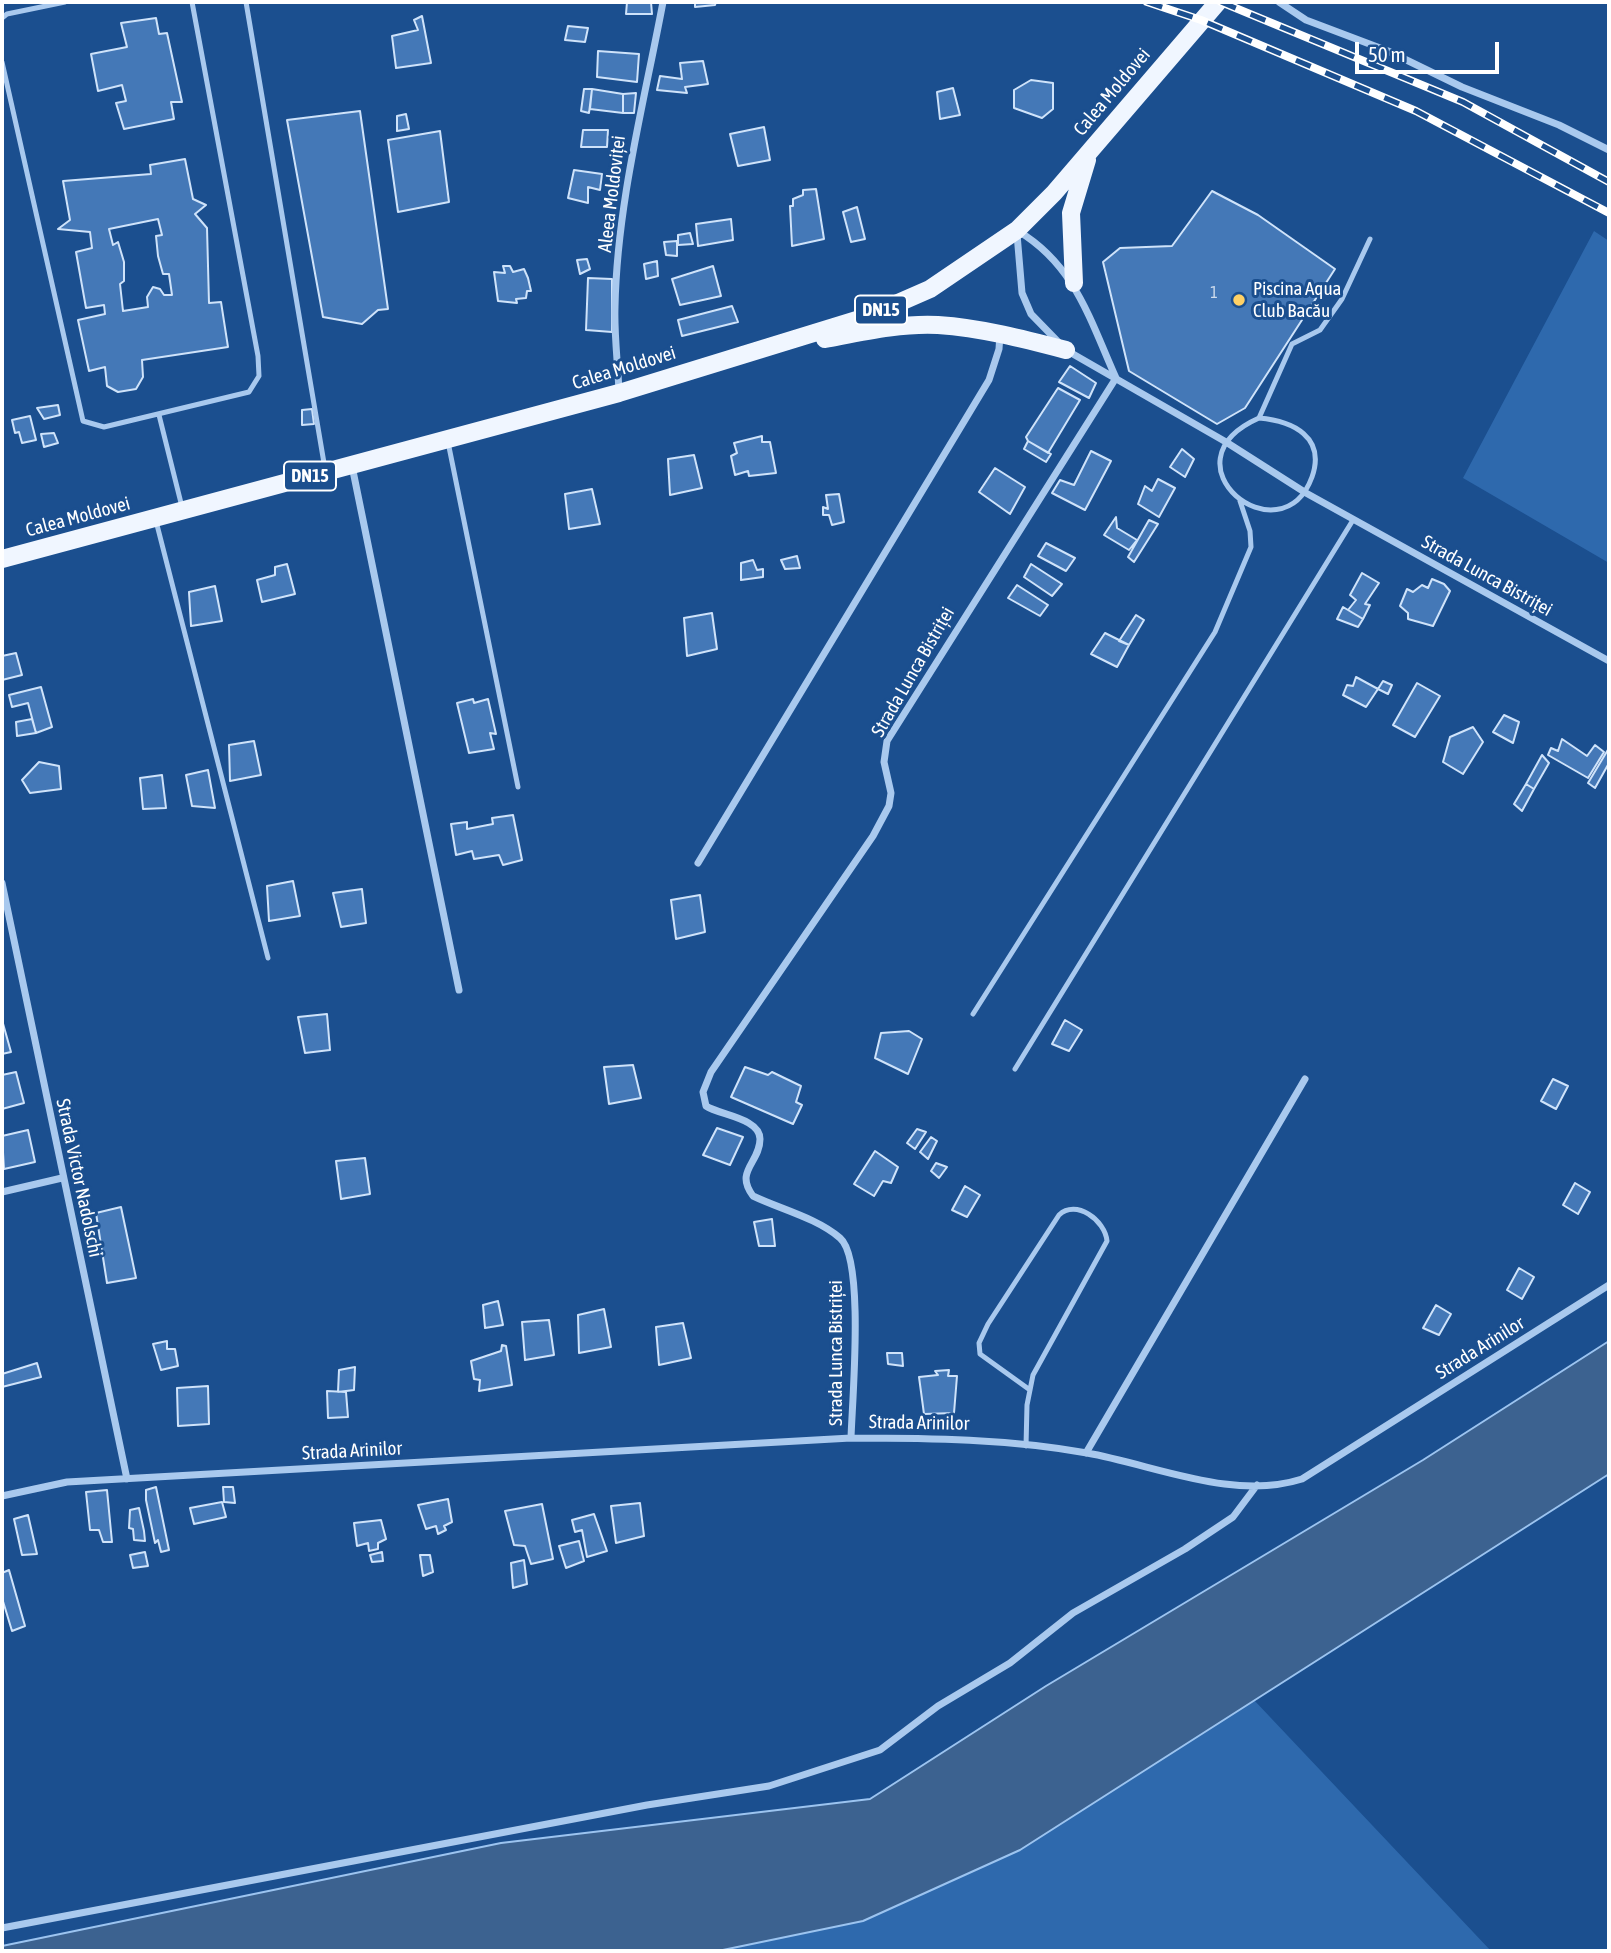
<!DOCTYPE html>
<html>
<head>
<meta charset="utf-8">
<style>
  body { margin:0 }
  #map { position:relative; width:1611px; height:1953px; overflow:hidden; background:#1b4f8f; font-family:"Asap Condensed",sans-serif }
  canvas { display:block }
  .frame { position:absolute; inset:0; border:4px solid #fff; pointer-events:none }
  .scale { position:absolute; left:1355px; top:42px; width:144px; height:32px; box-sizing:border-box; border:4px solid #fff; border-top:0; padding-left:9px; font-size:21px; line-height:24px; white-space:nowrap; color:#fff; -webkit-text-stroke:5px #1b4f8f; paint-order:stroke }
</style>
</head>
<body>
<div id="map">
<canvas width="1611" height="1953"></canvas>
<div class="frame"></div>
<div class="scale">50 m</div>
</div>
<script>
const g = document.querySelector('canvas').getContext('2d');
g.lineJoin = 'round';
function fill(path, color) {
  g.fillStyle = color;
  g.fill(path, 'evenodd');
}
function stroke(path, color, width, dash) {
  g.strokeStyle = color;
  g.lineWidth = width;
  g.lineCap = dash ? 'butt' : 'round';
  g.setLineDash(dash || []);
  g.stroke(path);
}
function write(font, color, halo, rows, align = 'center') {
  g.font = font + ' "Asap Condensed",sans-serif';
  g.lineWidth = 6;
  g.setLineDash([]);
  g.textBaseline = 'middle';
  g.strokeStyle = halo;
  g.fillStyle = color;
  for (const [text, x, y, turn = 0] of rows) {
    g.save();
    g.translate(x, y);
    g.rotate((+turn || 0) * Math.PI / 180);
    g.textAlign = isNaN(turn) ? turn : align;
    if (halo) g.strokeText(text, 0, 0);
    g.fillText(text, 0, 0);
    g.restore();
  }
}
fill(new Path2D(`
  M 1594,231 L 1609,241 L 1609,563 L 1463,478 Z
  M 1253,1699 L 1491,1951 L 718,1951 L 863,1921 L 1020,1850 Z`), '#2e69ad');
const water = new Path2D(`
  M 1609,1341 L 1609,1474 L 1020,1850 L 863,1921 L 718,1951 L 2,1951 L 2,1946 L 501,1843 L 870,1799 L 1046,1686 L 1423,1460 Z`);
fill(water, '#3c6290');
stroke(water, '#9cc4f0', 2);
const building = new Path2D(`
  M 627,2 L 651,2 L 652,14 L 626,14 Z
  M 695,2 L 716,2 L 715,5 L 695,7 Z
  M 422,16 L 431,63 L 396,68 L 392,36 L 418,30 L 414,20 Z
  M 156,18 L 159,34 L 167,33 L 182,102 L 171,102 L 174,119 L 124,129 L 116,103 L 126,101 L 122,85 L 98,91 L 91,54 L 127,47 L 121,23 Z
  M 568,26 L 588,28 L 585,42 L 565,40 Z
  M 598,51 L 639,54 L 637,82 L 597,77 Z
  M 703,61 L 708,84 L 685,87 L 687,93 L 657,90 L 660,76 L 682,79 L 680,63 Z
  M 1031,80 L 1053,83 L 1053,109 L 1042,118 L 1014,108 L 1014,90 Z
  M 953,88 L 960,115 L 940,119 L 937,92 Z
  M 584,89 L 592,89 L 589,113 L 581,111 Z
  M 592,89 L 623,94 L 623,113 L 590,109 Z
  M 636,93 L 634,113 L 623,113 L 623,94 Z
  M 360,111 L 388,309 L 378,310 L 362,324 L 323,317 L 287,120 Z
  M 406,114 L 409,129 L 397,131 L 397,116 Z
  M 764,127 L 770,160 L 738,166 L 730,134 Z
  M 583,130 L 608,130 L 607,147 L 581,147 Z
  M 440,131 L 449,202 L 398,212 L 388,140 Z
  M 185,159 L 193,199 L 206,205 L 195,214 L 207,228 L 209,303 L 221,302 L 228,347 L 142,360 L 143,377 L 136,389 L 118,392 L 107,386 L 105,367 L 89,371 L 78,320 L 105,314 L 104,305 L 86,308 L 76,252 L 92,248 L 90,232 L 58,229 L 70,220 L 63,181 L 151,174 L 150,165 ZM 158,219 L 162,235 L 156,236 L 158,256 L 163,274 L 169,274 L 172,295 L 164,295 L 160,289 L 153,287 L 147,297 L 148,307 L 123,311 L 120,284 L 124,281 L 124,262 L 118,242 L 113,245 L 109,229 Z
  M 574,170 L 602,174 L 600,190 L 588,187 L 588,203 L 568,198 Z
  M 816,189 L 824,239 L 792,246 L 790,206 L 793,206 L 793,199 L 803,195 L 803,190 Z
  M 1212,191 L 1258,215 L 1335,269 L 1245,408 L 1217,424 L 1129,371 L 1103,262 L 1120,248 L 1172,246 Z
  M 857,207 L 865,239 L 851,242 L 843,212 Z
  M 731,219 L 733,240 L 698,246 L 696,224 Z
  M 690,233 L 693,244 L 678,245 L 678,235 Z
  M 677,241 L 677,256 L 666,255 L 664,242 Z
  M 587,259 L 590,269 L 580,274 L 577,260 Z
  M 657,261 L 658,276 L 646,279 L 644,264 Z
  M 503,266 L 510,266 L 513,272 L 524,269 L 528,278 L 531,291 L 527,291 L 526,298 L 516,299 L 517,303 L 498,301 L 494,272 L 505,273 Z
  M 713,266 L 721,296 L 680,305 L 672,279 Z
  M 588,278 L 612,279 L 612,332 L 586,330 Z
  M 732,306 L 738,322 L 682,336 L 678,320 Z
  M 1070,366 L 1096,383 L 1089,398 L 1059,382 Z
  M 1058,388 L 1080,400 L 1048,453 L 1028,441 L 1026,437 Z
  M 58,405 L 60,415 L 44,419 L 37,408 Z
  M 312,409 L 314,424 L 302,425 L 302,410 Z
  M 30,416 L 36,440 L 22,443 L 19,432 L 15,433 L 12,420 Z
  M 54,433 L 58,443 L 44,447 L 41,434 Z
  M 762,436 L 762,442 L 770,442 L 776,473 L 749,476 L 748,471 L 735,475 L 731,456 L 737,453 L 734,443 Z
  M 1028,441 L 1051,454 L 1046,462 L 1024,449 Z
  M 1182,449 L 1194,459 L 1185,477 L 1170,467 Z
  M 1091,451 L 1111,461 L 1085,510 L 1052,493 L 1060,480 L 1074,485 Z
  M 694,455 L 702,488 L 670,495 L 668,459 Z
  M 995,468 L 1025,487 L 1010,514 L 979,492 Z
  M 1158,479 L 1175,488 L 1159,517 L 1138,504 L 1145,486 L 1152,491 Z
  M 592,489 L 600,524 L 569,529 L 565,494 Z
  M 839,494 L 844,522 L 832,525 L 829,515 L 823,515 L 823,507 L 828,509 L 826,495 Z
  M 1116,517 L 1117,528 L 1137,540 L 1129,550 L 1104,535 Z
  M 1149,520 L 1158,524 L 1134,562 L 1128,557 Z
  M 1046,543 L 1075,558 L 1066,571 L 1038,556 Z
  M 797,556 L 800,568 L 785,569 L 781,560 Z
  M 753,560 L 757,570 L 763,569 L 763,577 L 741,580 L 741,563 Z
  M 287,564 L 295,594 L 262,602 L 257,580 L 275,575 L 275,567 Z
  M 1031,564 L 1062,584 L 1052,596 L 1024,577 Z
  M 1362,573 L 1379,583 L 1365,604 L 1370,605 L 1363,619 L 1348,610 L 1356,600 L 1350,595 Z
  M 1432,579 L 1444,584 L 1450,591 L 1433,626 L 1408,619 L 1408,613 L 1400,606 L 1407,589 L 1413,592 L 1422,585 L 1428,588 Z
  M 1017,585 L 1048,605 L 1040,616 L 1008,598 Z
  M 215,586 L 222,621 L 191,626 L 189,592 Z
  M 1343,607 L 1363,619 L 1358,627 L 1337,619 Z
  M 712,613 L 717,649 L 687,656 L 684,618 Z
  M 1136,615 L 1144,620 L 1129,645 L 1119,641 Z
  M 1105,633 L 1129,645 L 1117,667 L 1091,654 Z
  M 16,653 L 22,675 L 2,680 L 2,656 Z
  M 1356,677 L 1378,689 L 1366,707 L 1343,695 L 1347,685 L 1353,686 Z
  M 1383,681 L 1392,685 L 1388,694 L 1378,689 Z
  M 1417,683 L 1440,696 L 1415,737 L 1393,725 Z
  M 41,687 L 52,727 L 36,733 L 28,703 L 12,707 L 9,695 Z
  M 473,699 L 474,703 L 488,699 L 496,734 L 490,733 L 494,749 L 469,753 L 457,703 Z
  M 1504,715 L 1519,722 L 1513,743 L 1493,732 Z
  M 32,719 L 36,733 L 17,736 L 16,722 Z
  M 1473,727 L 1483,742 L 1463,774 L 1443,762 L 1450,737 Z
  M 1562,739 L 1587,756 L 1595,745 L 1604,752 L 1588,778 L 1548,755 L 1551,748 L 1558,751 Z
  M 254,741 L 261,775 L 230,781 L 229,745 Z
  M 1609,748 L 1609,763 L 1595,788 L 1588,783 Z
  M 1542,755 L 1549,763 L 1534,789 L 1526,784 Z
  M 39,762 L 59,766 L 61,789 L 30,793 L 22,780 Z
  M 208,770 L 215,808 L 192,806 L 186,775 Z
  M 162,775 L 166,808 L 143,809 L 140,778 Z
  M 1526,784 L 1534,789 L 1522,811 L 1514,804 Z
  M 513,815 L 522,860 L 503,865 L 499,855 L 474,859 L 472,851 L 456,855 L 451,824 L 467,822 L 467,829 L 493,824 L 492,818 Z
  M 293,881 L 300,916 L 269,921 L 267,886 Z
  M 362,889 L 366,923 L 341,927 L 333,893 Z
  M 700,895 L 705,932 L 676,939 L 671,900 Z
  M 327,1014 L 330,1050 L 305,1053 L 298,1017 Z
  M 2,1020 L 11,1052 L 2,1054 Z
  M 1065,1020 L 1082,1030 L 1069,1051 L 1052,1044 Z
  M 909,1031 L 922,1039 L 908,1074 L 875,1058 L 881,1033 Z
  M 633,1065 L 641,1098 L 609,1104 L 604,1067 Z
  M 745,1067 L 768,1075 L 772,1072 L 801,1086 L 796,1102 L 802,1105 L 793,1124 L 731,1097 Z
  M 16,1072 L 24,1103 L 2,1109 L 2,1075 Z
  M 1553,1079 L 1568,1086 L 1556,1109 L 1541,1101 Z
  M 717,1128 L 743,1137 L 730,1165 L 703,1155 Z
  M 917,1129 L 926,1132 L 915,1149 L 907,1143 Z
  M 28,1130 L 35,1162 L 4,1169 L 2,1136 Z
  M 931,1137 L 937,1141 L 928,1159 L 920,1152 Z
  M 875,1151 L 898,1167 L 891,1183 L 883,1181 L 874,1196 L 854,1184 Z
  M 365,1158 L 370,1194 L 341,1199 L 336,1161 Z
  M 936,1163 L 947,1167 L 939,1178 L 931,1171 Z
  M 1575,1183 L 1590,1192 L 1578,1214 L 1563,1205 Z
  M 965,1186 L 980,1195 L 967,1217 L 952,1210 Z
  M 121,1207 L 136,1278 L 107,1283 L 96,1213 Z
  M 772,1219 L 775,1246 L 759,1246 L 754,1222 Z
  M 1519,1268 L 1534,1277 L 1522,1299 L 1507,1290 Z
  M 498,1301 L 503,1325 L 485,1328 L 483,1305 Z
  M 1436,1305 L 1451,1314 L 1439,1335 L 1423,1328 Z
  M 604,1309 L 611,1347 L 579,1353 L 578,1315 Z
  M 549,1320 L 554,1355 L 525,1360 L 522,1322 Z
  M 683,1323 L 691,1358 L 659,1365 L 656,1327 Z
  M 167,1341 L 167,1349 L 175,1349 L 178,1366 L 161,1370 L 153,1344 Z
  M 502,1345 L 506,1346 L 512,1385 L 479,1391 L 480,1380 L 474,1379 L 471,1361 L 501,1351 Z
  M 887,1353 L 902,1353 L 903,1366 L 888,1364 Z
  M 37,1363 L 41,1377 L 2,1387 L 2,1374 Z
  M 355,1367 L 354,1390 L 338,1392 L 339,1370 Z
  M 949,1370 L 948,1376 L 957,1376 L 954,1413 L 924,1414 L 919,1377 L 938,1375 L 935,1371 Z
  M 208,1386 L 209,1424 L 178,1426 L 177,1388 Z
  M 327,1391 L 346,1392 L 348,1417 L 328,1418 Z
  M 156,1487 L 169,1550 L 161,1552 L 158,1540 L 155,1543 L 146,1500 L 146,1490 Z
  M 223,1487 L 233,1487 L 235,1503 L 224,1502 Z
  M 107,1490 L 112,1542 L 103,1542 L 99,1530 L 90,1530 L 86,1492 Z
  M 448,1499 L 452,1522 L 444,1526 L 446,1530 L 438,1534 L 436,1526 L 426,1529 L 418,1505 Z
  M 222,1502 L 226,1517 L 194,1524 L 190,1508 Z
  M 640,1503 L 644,1536 L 616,1543 L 611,1506 Z
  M 542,1504 L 553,1559 L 531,1564 L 525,1546 L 514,1545 L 505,1511 Z
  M 139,1508 L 144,1531 L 145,1541 L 134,1540 L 133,1529 L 129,1528 L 130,1510 Z
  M 594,1514 L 607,1551 L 587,1557 L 582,1530 L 575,1532 L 572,1520 Z
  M 28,1515 L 37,1554 L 22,1555 L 14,1519 Z
  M 381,1520 L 386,1539 L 378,1543 L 378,1549 L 369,1551 L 368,1543 L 357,1546 L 354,1523 Z
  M 579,1541 L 584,1561 L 566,1568 L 559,1546 Z
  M 145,1552 L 148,1566 L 133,1568 L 130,1555 Z
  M 382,1552 L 383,1561 L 372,1562 L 370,1555 Z
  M 420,1555 L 430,1555 L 433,1572 L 423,1576 Z
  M 524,1560 L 527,1584 L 513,1588 L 511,1563 Z
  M 9,1570 L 25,1626 L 12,1631 L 2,1598 L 2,1573 Z`);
fill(building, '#4478b7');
stroke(building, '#cfe3fa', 2);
stroke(new Path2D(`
  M 246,2 L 325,469
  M 2,18 L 7,14 L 65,2
  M 2,62 L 83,421 L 104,427 L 249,392 L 259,376 L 258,356 L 192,2
  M 159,415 L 182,507
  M 1259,418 C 1293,421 1326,437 1312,477 C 1281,561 1158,463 1259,418 Z
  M 1259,418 L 1292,344 L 1320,330 L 1342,299 L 1370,239
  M 448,442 L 518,787
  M 156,521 L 268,958
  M 973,1014 L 1215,632 L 1251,547 L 1250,531 L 1240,501
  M 1015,1069 L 1353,520
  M 1026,1446 L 1027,1405 L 1033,1375 L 1107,1241 C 1105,1220 1076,1199 1059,1215 L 988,1324 L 979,1343 L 980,1354 L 1030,1390`), '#a9c9ee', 5);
stroke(new Path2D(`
  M 1279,2 L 1306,20 L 1388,51 L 1462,87 L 1559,125 L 1609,150
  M 1018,231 C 1075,265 1090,320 1116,378
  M 1017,234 L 1022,293 L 1031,314 L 1066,350 L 1226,442 L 1306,493 L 1609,661
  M 619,392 C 618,364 614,335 615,307 C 617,204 644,103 663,2
  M 352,466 L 459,990
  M 698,863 L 989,380 L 999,349 L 1000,334
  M 2,883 L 127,1479
  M 2,1192 L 62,1178
  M 851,1438 C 852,1402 865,1259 840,1238 C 817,1218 780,1209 753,1196 C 734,1171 760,1163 760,1139 C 760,1118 719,1115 706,1106 L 703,1092 L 711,1072 L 873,836 L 889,806 L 891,793 L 884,762 L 887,741 L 1116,378
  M 1086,1453 L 1305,1079
  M 2,1496 L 67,1482 L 851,1438 C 930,1438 1009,1439 1087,1453 C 1155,1465 1233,1501 1302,1479 L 1609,1285
  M 2,1928 L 647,1805 L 769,1786 L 880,1750 L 938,1706 L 1010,1663 L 1073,1613 L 1185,1549 L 1233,1517 L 1257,1485`), '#a9c9ee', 7);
stroke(new Path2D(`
  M 1074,283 L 1071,213 L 1087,160
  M 825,339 C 862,332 901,323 938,325 C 982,328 1024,339 1066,350
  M 2,559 L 619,393 L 866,317 L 930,289 L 1017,230 L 1054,193 L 1218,2`), '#f0f6ff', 18);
const rail = new Path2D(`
  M 1147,2 L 1201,20 L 1416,111 L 1609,213
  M 1221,2 L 1463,102 L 1609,182`);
stroke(rail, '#fff', 8);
stroke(rail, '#1b4f8f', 5, [16]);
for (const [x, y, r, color] of [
  [1239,300,7,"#ffd166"]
]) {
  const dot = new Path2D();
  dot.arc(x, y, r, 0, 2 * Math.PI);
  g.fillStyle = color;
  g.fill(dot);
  stroke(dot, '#1b4f8f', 2.5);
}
write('16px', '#d0dded', null, [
  ["1",1214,293]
]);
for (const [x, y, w] of [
  [881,310,52],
  [310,476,52]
]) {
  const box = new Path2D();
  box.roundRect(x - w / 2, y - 14.5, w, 29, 5);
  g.fillStyle = '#1b4f8f';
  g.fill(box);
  stroke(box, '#fff', 2);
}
write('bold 18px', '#fff', null, [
  ["DN15",881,310],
  ["DN15",310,476]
]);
write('19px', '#fff', '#1b4f8f', [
  ["Calea Moldovei",1112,92,-50],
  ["Aleea Moldoviței",612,194,-83],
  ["Calea Moldovei",624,368,-17],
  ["Calea Moldovei",78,517,-15],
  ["Strada Lunca Bistriței",1487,576,29],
  ["Strada Lunca Bistriței",913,672,-60],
  ["Strada Victor Nadolschi",79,1178,78],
  ["Strada Arinilor",1480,1348,-32],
  ["Strada Lunca Bistriței",836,1353,-90],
  ["Strada Arinilor",919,1423,1],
  ["Strada Arinilor",352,1451,-3]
]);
write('19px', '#fff', '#1b4f8f', [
  ["Piscina Aqua",1253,289],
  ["Club Bacău",1253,311]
], 'left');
</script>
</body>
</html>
